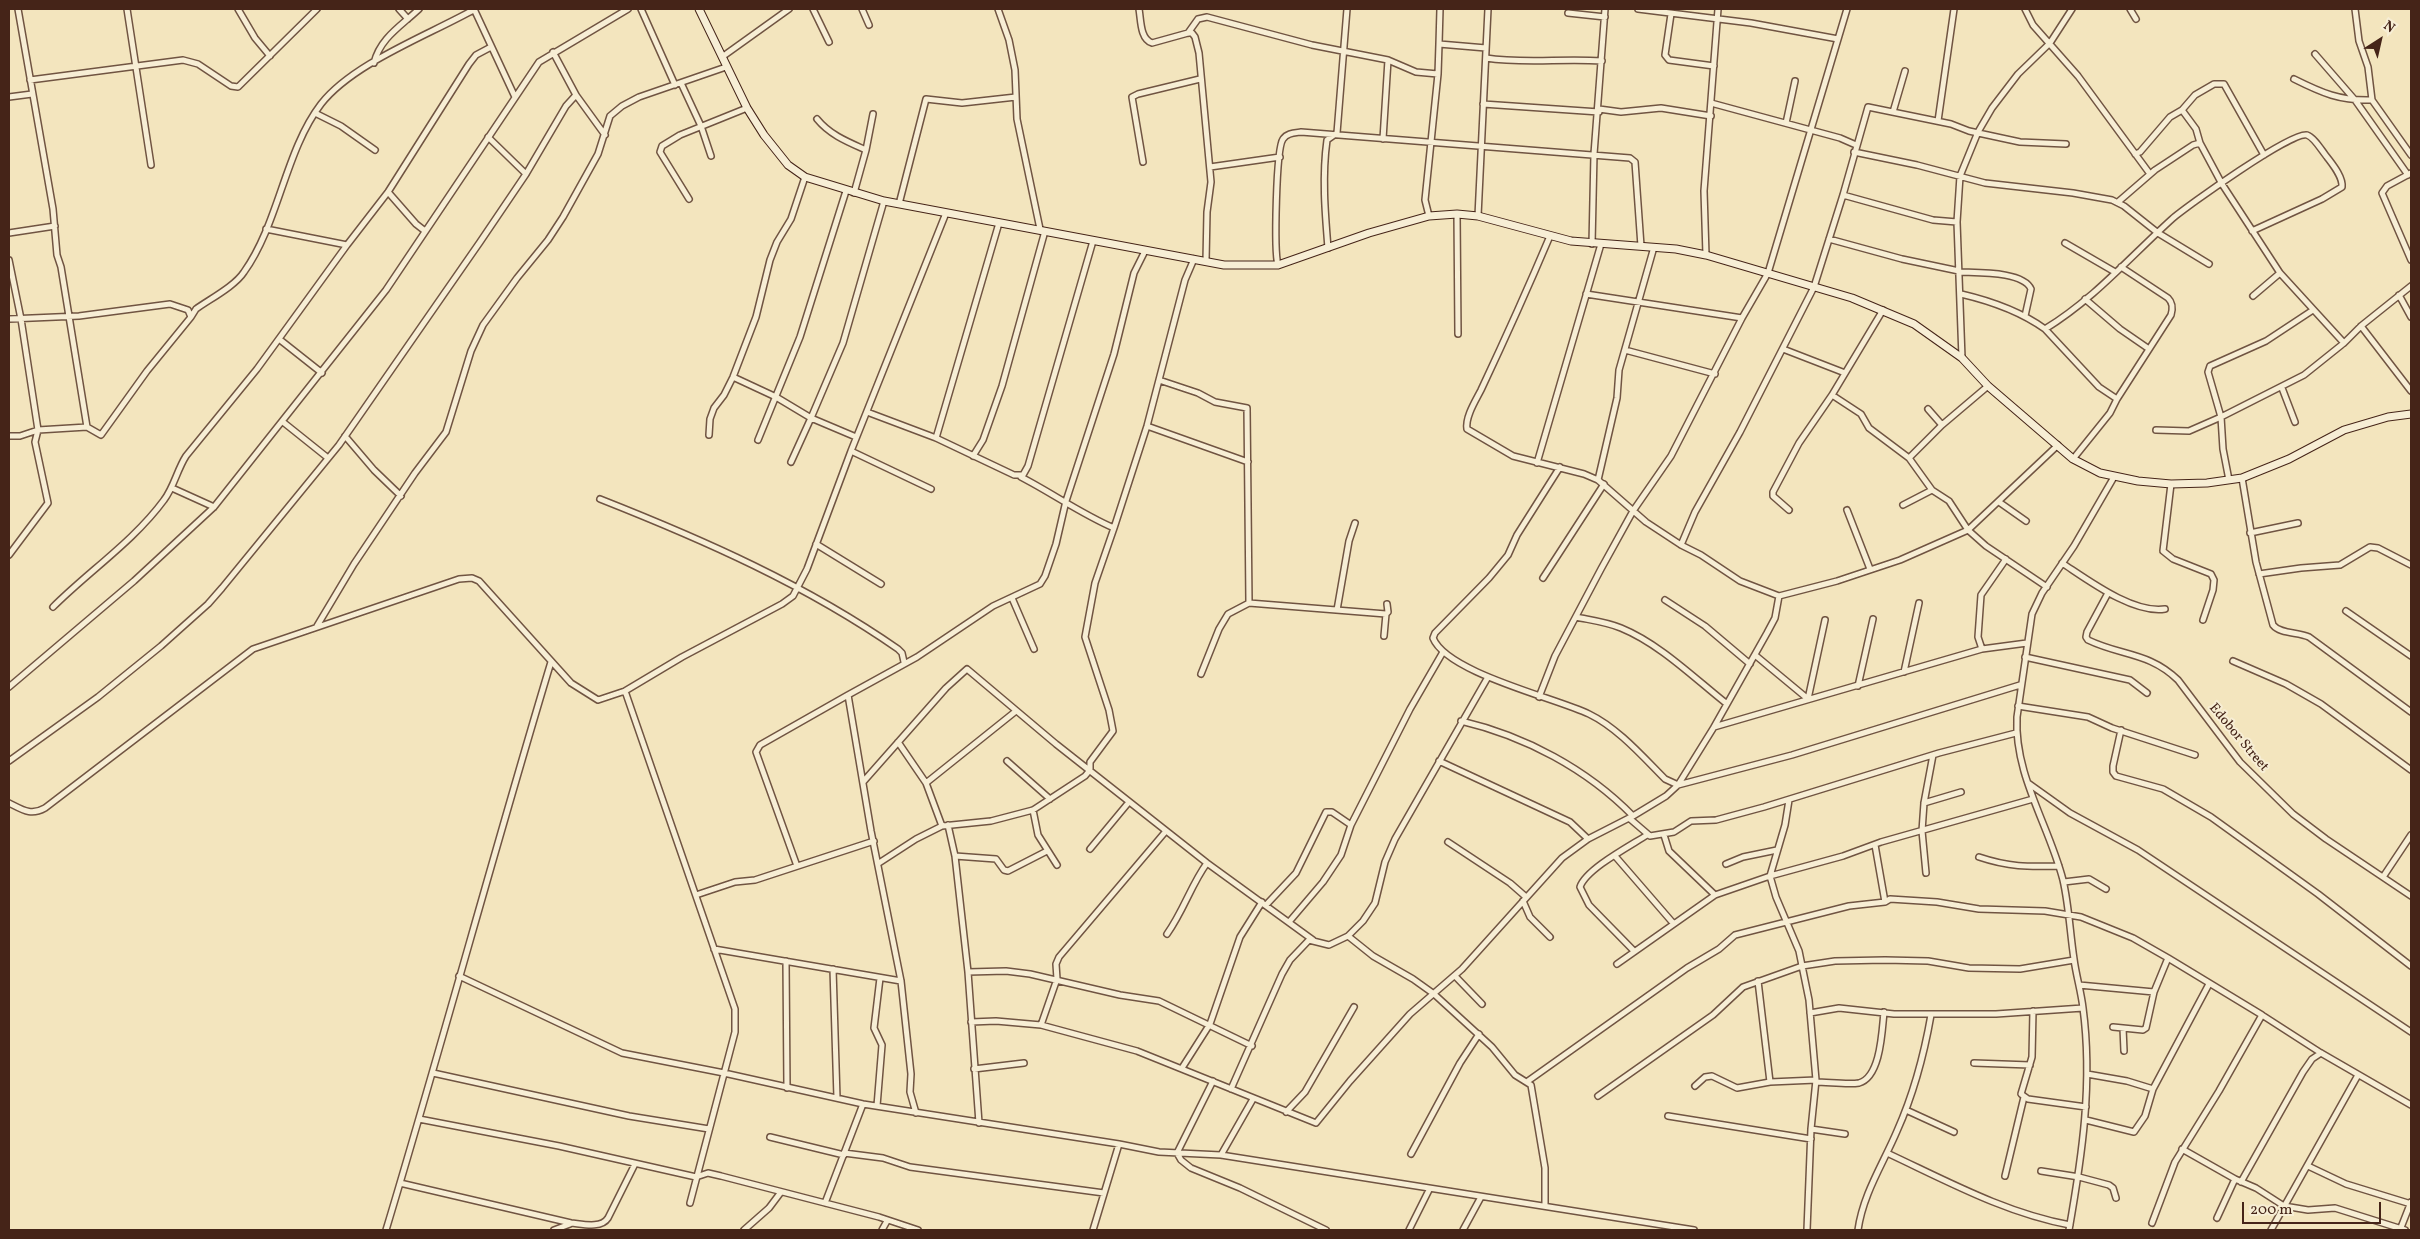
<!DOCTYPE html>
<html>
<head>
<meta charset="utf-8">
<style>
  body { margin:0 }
  #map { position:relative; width:2420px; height:1239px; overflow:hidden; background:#f3e5be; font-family:Vollkorn,serif }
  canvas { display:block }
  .frame { position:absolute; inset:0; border:10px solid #452418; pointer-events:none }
  .north { position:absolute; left:2355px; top:15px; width:50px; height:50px; -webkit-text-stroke:4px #f7eed5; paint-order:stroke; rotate:35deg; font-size:14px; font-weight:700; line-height:20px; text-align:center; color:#452418 }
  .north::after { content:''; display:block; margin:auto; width:18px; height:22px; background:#452418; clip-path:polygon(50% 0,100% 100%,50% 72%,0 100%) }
  .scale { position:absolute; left:2242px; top:1202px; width:139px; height:22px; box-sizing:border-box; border:2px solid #452418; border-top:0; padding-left:6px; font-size:15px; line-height:18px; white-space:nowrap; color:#452418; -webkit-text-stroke:4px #f7eed5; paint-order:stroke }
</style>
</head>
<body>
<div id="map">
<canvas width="2420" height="1239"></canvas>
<div class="frame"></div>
<div class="north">N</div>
<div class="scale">200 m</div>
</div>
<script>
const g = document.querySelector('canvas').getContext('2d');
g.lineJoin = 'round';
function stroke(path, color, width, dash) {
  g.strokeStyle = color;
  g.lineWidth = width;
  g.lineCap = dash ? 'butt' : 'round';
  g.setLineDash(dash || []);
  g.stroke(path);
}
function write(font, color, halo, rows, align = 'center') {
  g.font = font + ' Vollkorn,serif';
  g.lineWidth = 4;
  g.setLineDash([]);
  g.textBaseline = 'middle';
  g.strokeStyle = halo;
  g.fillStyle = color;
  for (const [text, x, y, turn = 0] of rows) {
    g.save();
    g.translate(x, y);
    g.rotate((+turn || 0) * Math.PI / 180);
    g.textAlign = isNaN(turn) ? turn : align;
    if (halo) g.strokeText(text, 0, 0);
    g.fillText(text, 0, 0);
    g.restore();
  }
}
const street = new Path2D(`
  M 18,9 L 53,209 L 57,255 L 61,267 L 87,427
  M 127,9 L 151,165
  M 238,9 L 255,38 L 270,56
  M 399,9 L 408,19
  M 474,9 L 515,97
  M 641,9 L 675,85
  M 813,9 L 829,42
  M 862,9 L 869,25
  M 998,9 L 1009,40 L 1015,70 L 1017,119 L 1040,229
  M 1139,9 C 1141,20 1140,39 1152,43 L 1188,33 L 1192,33 L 1195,37 L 1199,53 L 1211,182 L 1207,212 L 1206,261
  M 1638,9 L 1751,23 L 1838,39
  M 2025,9 L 2033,25 L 2078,76 L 2150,174
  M 2130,9 L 2136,19
  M 2355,9 L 2359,41 L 2368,67 L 2372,100 L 2411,155
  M 1568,13 L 1605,17
  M 1671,14 L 1665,55 L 1669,60 L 1714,66
  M 1188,33 L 1198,19 L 1207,17 L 1312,45 L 1388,60 L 1416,72 L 1438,74 L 1425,200 L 1429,216
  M 1439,44 L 1440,9
  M 2315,54 L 2355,100 L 2408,175
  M 722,57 L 789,9
  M 1486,58 C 1525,64 1563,58 1602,61
  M 374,63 C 380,38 401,26 419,9
  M 1438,74 L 1439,44 L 1486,48
  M 2294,79 C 2322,93 2340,101 2372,100
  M 30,80 L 183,60 L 198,64 L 231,86 L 238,87 L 317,9
  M 681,83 L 701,126 L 711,156
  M 576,95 L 605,135
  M 9,97 L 32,94
  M 1711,103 L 1840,138 L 1856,145
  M 1483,104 L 1599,112
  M 1599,109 L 1621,112 L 1661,108 L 1711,116
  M 2182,110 L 2196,129 L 2200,143
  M 1893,112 L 1905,71
  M 315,113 L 341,126 L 375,150
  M 817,119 C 830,135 848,142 866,150 L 854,193
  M 1938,121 L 1954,9
  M 1786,123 L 1795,81
  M 488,137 L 526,174
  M 1383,139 L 1388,60
  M 866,150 L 873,114
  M 1854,152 L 1917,165 L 1985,183 L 2073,193 L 2112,200 L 2124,206 L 2158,233 L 2209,264
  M 2135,154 L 2140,152 L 2170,117 L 2182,110 L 2195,95 L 2214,84 L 2224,84 L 2264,155
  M 1143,162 L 1132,97 L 1138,94 L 1200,79
  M 1210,167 L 1280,157
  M 2411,173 L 2387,186 L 2382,193 L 2411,260
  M 388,192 L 416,224 L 425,231
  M 1843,195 L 1933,220 L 1957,222
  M 689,199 L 660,152 L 662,146 L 680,135 L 747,108
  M 2118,202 L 2155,170 L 2193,145 L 2200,143 L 2222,184 L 2280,273 L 2344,343
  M 899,204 L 926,99 L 962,103 L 1016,97
  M 1457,214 L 1458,334
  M 1478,216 L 1488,9
  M 9,233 L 55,226
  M 1550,236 C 1528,288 1505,339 1481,390 C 1476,400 1465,417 1467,429 L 1513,456 L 1584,474 L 1598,480 L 1646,522 L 1681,545 L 1701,555 L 1740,581 L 1779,596
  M 1829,239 L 1902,259 L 1959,271
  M 2065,243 L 2115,272
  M 1592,244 L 1594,154 L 1605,9
  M 347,245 L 388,192 L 469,64 L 476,55 L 491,47
  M 1328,248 C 1325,212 1322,176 1327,140 L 1337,133 L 1347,9
  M 1706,255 L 1704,191 L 1718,9
  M 9,260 L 21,319 L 38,430 L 35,442 L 48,503 L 9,555
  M 1278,265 C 1274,251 1276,149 1283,139 C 1287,133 1294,133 1301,132 L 1630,158 L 1635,162 L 1641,246
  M 1959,272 C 1977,273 2023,271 2031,289 L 2025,316
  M 1586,294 L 1742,318
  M 1961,294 C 1991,301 2020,311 2045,329 L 2099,387 L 2117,399
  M 2399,295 L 2411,317
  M 2253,296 L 2280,273
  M 2085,299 L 2120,329 L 2149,349
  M 9,319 L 79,316 L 170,304 L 188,310 L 191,317 L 196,309 C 210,299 235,286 244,272 C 279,223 285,151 321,104 C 353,63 429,35 475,9
  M 2361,326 L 2411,391
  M 2045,329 C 2093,300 2131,256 2172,219 C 2187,206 2292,131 2307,135 C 2314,137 2322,151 2327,157 C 2333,165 2343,177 2342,187 L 2322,199 L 2252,231
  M 279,339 L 322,373
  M 1783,349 L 1845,373
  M 1625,350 L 1715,374
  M 1962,358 L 1957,222 L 1960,176 L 1978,132 L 1992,108 L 2018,74 L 2050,43 L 2072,9
  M 733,377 L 776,397 L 811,418 L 843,343 L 884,201
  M 1159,380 L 1198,393 L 1215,402 L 1247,408 L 1249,603 L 1386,614 L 1384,636
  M 1988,386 L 1942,425 L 1909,458 L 1932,490 L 1949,501 L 1968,530 L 1986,546 L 2047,587
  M 2282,388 L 2295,422
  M 1832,395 L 1861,414 L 1869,428 L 1909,458
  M 1928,409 L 1942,425
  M 867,412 L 936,438 L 1014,475 L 1023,475 L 1028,466 L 1093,241
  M 283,422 L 328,458
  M 1147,426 L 1248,462
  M 2156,430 L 2189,431 L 2221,417 L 2208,372 L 2210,366 L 2266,341 L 2313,310
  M 709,435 L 710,419 L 714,408 L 724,395 L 733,377 L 756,317 L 770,260 L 777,242 L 791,219 L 805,177
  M 9,436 L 20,436 L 38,430 L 87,427 L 101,435 L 147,371 L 191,317
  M 345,436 L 374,470 L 401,496
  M 936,438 L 999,223
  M 758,440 L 800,337 L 846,191
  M 851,451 L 931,489
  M 973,456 L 983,440 L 1002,386 L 1045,231
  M 2073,459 L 2110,413 L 2117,399 L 2171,315 C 2173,308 2173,303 2168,298 L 2121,267
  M 791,462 L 811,418 L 856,437
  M 1537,463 L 1601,244
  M 1560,467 L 1517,535 L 1508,555 L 1489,578 L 1435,633 L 1433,638 C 1447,673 1556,698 1589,714 C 1618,728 1643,757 1665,779 L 1678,785 L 1792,755 L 2020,685
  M 2242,478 L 2256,562 L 2273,625 C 2280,634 2298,632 2309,637 L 2411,712
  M 1598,480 L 1617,398 L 1619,370 L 1654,247
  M 2229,480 L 2223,449 L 2221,417 L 2304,375 L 2344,343 L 2361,326 L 2411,286
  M 2171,484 L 2163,551 L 2173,559 L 2211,574 L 2214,580 L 2213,590 L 2203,620
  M 172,488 L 214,507
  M 600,499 C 704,540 806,585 898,649 L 902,653 L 904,662
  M 1999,502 L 2026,521
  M 1903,505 L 1932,490
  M 1789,510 L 1773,496 L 1773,492 L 1799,443 L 1832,395 L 1883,310
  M 1847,510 L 1870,569
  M 1114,528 L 1147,426 L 1185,280 L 1194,259
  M 2250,533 L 2298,523
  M 816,544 L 881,584
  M 1681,545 L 1695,512 L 1740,432 L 1814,287 L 1843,195 L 1868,107 L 1951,124 L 1969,131 L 2020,142 L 2066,144
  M 2062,563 C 2088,580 2133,614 2165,609
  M 2259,574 L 2301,568 L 2340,565 L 2370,547 L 2378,548 L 2411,565
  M 1543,578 L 1604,484
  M 2108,593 L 2087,632 L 2086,637 L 2088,640 C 2121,656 2149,652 2178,680 L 2240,762 L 2293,814 L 2326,839 L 2411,896
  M 1012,598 L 1034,649
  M 1665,600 L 1705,626 L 1750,664
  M 53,607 C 89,571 134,541 164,500 C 174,487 177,470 186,456 L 257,369 L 347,245 L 266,229
  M 1337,610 L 1349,541 L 1355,523
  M 2346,611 L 2411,656
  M 1386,614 L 1388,612 L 1387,604
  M 1576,617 C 1590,620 1607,622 1621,628 C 1660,644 1694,678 1727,704
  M 317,626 L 354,564 L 415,473 L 446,432 L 471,351 L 483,325 L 517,278 L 548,240 L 563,217 L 598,154 L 610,116 L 622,106 L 639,97 L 726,67
  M 1982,649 L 1978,637 L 1981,595 L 2006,559
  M 1755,655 L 1808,699 L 1825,620
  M 2025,657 L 2130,680 L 2147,693
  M 2233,661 L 2286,684 L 2321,704 L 2411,770
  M 1904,672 L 1919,603
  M 1201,674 L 1219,629 L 1228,614 L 1249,603
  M 1858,686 L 1873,619
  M 9,687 L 134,581 L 214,507 L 386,290 L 539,62 L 628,9
  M 625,691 L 735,1009 L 735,1032 L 690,1203
  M 1539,697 L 1555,656 L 1601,569 L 1633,511 L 1671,456 L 1742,318 L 1768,273 L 1847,9
  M 2018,706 L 2088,717 L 2112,728 L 2195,755
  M 1461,721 C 1525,736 1587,769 1633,816
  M 1714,727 L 1767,633 L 1775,618 L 1779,596 L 1837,581 L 1900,560 L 1968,530 L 2058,445
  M 2121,730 L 2113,766 L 2113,772 L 2116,776 L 2163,789 L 2211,817 L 2318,894 L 2411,966
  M 898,742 L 926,783 L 942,826
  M 9,761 L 98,697 L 161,646 L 208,604 L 222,588 L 339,445 L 480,242 L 526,174 L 566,106 L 576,95 L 553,52
  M 1007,761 L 1050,799
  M 1439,761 L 1570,822 L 1588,839
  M 863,782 L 946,688 L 967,669 L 1056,744 L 1207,863 L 1313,940
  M 926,783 L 1016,711
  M 2028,783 L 2070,813 L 2138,850 L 2411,1032
  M 1789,800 L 1785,825 L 1770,876 L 1776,897 L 1799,951 L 1809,1000 L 1816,1080 L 1811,1129 L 1807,1230
  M 9,803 C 23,810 31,816 45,808 L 253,649 L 459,579 L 472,578 L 479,581 L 571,683 L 598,700 L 625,691 L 682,657 L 782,604 L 793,596 L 807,569 L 851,451 L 946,213
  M 1924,803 L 1961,792
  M 1033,810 L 1038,835 L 1057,865
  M 1629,818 L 1650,836 L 1674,832 L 1691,821 L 1716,820 L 1764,807 L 1939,753 L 2016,733
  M 948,825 L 955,856 L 968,972 L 979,1123
  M 1664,835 L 1669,851 L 1715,895
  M 1448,842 L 1510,883 L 1526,897
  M 1875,845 L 1885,902
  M 1090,849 L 1129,802
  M 955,856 L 996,859 L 1004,870 L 1008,871 L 1047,851
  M 1615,856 L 1673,923
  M 1979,857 C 2009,867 2027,867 2059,866
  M 879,863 L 916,839 L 942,826 L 991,821 L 1033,810 L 1085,776 L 1090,770 L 1090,762 L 1113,731 L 1109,710 L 1085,637 L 1095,583 L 1114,528 C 1083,515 1052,493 1021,477
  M 1726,864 L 1743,857 L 1777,850
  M 797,866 L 756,752 L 760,745 L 848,695
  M 1926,873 L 1922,831 L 1924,803 L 1933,755
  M 2383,877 L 2411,835
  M 2064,882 L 2089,879 L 2106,889
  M 696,895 L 735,882 L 755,880 L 874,841
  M 1523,901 L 1530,917 L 1550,937
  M 1266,905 L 1296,873 L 1326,812 L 1332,812 L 1351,825
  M 1289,922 L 1323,882 L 1341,855 L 1351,825 L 1410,709 L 1443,652
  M 1167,934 C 1184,910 1191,885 1207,863
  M 1348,936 L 1373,956 L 1413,979 L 1434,994 L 1492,1047 L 1515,1075 L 1531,1085 L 1545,1168 L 1545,1206
  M 714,949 L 901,981
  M 1634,951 L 1589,905 L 1580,887 C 1586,869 1630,846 1647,835
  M 786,961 L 787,1088
  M 1617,964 L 1715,895 L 1770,876 L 1843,856 L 1881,842 L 2033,799
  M 833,969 L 837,1098
  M 968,972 L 1006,971 L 1030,974 L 1120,995 L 1159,1001 L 1252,1046
  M 459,976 L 622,1053 L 724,1073 L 863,1104 L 1119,1144 L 1159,1152 L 1221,1155 L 1694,1230
  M 1455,976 L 1482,1004
  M 1758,981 L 1770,1082
  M 2079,985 L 2154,992 L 2168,958
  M 2033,1011 L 2032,1057 L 2021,1094 L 2028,1099 L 2086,1107
  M 1810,1013 L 1839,1008 L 1894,1014 L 1996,1014 L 2083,1008
  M 971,1022 L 996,1021 L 1041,1025 L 1137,1051 L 1316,1123 L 1350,1081 L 1410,1014 L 1462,969 L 1562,858 L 1588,839 L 1633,816 L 1666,796 L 1678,785 L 1714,727 L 1982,649 L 2027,643
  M 1041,1025 L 1057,979 L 1056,964 L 1059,957 L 1166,831
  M 2113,1027 L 2143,1030 L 2146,1028 L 2154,992
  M 2123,1028 L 2124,1051
  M 1974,1063 L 2030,1065
  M 1182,1068 L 1210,1024 L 1240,937 L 1262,902
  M 974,1069 L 1024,1063
  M 433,1073 L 629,1116 L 709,1129
  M 2087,1074 L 2127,1081 L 2153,1089 L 2209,984
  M 1213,1081 L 1177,1153 L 1181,1160 L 1191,1168 L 1240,1188 L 1326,1230
  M 1528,1081 L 1687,968 L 1719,949 L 1735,935 L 1849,906 L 1885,902 L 1890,899 L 1937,902 L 1979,909 L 2045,911 L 2081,917 L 2133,938 L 2168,958 L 2262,1015 L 2321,1053 L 2411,1105
  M 1816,1082 C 1828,1082 1848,1085 1859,1083 C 1881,1077 1882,1030 1884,1012
  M 1695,1086 L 1705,1077 L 1712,1076 L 1737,1088 L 1770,1082 L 1816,1080
  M 1231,1089 L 1282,974 L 1290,960 L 1309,940 L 1329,945 L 1348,936 L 1363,921 L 1375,903 L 1385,862 L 1395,839 L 1488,677
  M 1598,1096 L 1713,1015 L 1743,987 L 1802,966 L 1835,961 L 1885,960 L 1928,961 L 1969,968 L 2020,969 L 2074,960
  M 877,1106 L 882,1045 L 874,1028 L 880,978
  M 1906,1110 L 1954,1132
  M 1286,1112 L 1305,1092 L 1354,1007
  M 916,1113 L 910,1092 L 911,1074 L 901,981 L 871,831 L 848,695 L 917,657 L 993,606 L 1040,584 L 1045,576 L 1056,544 L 1066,501 L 1114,354 L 1134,273 L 1145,251
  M 1668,1116 L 1811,1139
  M 419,1119 L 559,1146 L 696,1177 L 708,1173 L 721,1176 L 879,1217 L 918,1230
  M 2086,1120 L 2134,1132 L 2145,1116 L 2153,1089
  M 1811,1129 L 1845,1134
  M 770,1137 L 844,1155
  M 2182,1149 L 2235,1179 L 2256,1188 L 2284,1206 L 2308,1210 L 2335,1208 L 2405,1230
  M 844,1153 L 883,1158 L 910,1167 L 1104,1193
  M 1887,1153 C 1947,1181 2005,1213 2070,1225
  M 1411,1154 L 1460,1063 L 1479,1034
  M 1221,1155 L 1253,1099
  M 2308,1166 L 2346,1184 L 2411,1204
  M 2041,1171 L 2079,1177 L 2109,1185 L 2113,1188 L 2116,1198
  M 2005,1176 L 2024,1097
  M 2241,1182 L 2303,1072 L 2312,1059 L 2321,1053
  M 400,1183 L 571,1223 C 582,1224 601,1229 608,1218 L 635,1164
  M 825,1203 L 863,1104
  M 2217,1218 L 2235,1179
  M 2152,1223 L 2175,1162 L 2219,1091 L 2262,1015
  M 386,1230 C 443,1041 494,851 551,662
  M 554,1230 L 570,1224
  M 744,1230 L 769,1208 L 781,1192
  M 882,1230 L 887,1221
  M 1093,1230 L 1119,1144
  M 1409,1230 L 1429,1190
  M 1463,1230 L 1481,1197
  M 1858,1230 C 1863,1194 1883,1164 1897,1131 C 1914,1093 1924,1055 1931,1015
  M 2069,1230 C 2082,1156 2093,1083 2083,1008 C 2081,991 2076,975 2074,959 C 2070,933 2069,906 2063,880 C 2049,825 2014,775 2017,717 L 2032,614 L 2042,593 L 2074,546 L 2114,477
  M 2271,1230 L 2358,1075
  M 2400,1230 L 2411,1202`);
const secondary = new Path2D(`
  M 699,9 L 747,108 L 764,135 L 788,165 L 805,177 L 884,201 L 1224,265 L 1278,265 L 1369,233 L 1429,216 L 1457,214 L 1478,216 L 1571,241 L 1676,249 L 1706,255 L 1852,298 L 1914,324 L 1962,358 L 1988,386 L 2073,459 L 2100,473 L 2138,481 L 2171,484 L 2207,483 L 2242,478 L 2289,459 L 2344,430 L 2388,417 L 2411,414`);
stroke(street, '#705442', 8);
stroke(secondary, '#452418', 9);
stroke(street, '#f7eed5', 5);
stroke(secondary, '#f7eed5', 7);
write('14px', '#452418', '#f7eed5', [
  ["Edobor Street",2238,738,50]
]);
</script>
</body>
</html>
